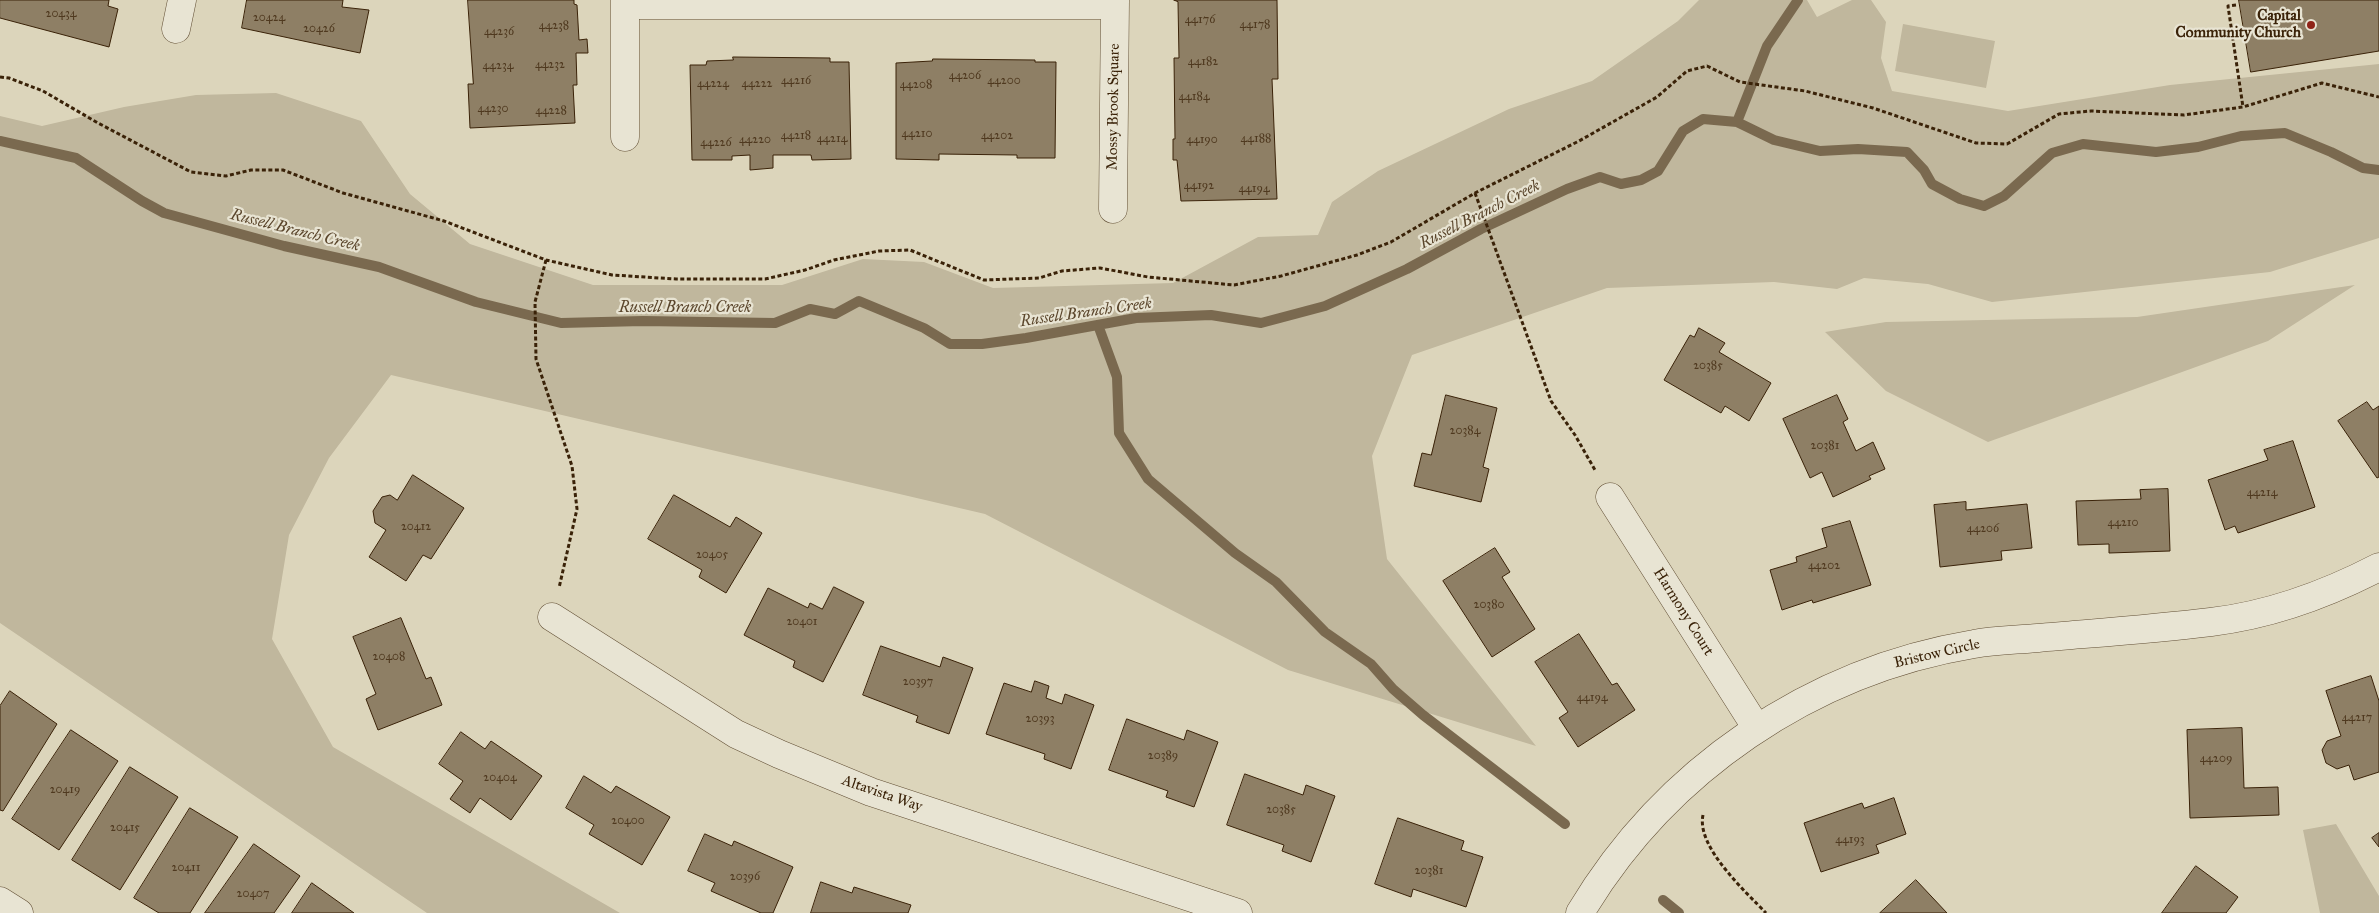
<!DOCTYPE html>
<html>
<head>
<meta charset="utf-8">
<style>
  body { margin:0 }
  canvas { display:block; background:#dcd5bb }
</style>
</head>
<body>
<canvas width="2379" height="913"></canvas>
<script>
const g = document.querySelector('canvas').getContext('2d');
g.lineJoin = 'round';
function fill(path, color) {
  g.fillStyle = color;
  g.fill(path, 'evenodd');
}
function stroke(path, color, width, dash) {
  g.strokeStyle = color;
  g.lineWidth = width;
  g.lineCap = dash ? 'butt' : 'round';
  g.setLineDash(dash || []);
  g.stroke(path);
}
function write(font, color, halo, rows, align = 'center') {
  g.font = font + ' "IM FELL Great Primer",serif';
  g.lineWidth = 4.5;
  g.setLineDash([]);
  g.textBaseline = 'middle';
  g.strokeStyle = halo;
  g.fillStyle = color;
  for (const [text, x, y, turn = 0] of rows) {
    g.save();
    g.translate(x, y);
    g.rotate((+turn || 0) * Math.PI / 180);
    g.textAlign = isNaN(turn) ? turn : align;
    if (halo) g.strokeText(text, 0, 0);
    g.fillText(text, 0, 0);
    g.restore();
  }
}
fill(new Path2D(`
  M 1699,0 L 1807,0 L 1817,17 L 1852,0 L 1871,0 L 1886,22 L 1881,58 L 1892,91 L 2008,111 L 2170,85 L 2379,64 L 2379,238 L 2270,272 L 1992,302 L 1928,284 L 1864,278 L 1837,289 L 1774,282 L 1607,288 L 1412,355 L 1372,456 L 1387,559 L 1536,746 L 1288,670 L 985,514 L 391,375 L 329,458 L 289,535 L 272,639 L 333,747 L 620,913 L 427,913 L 0,623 L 0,116 L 42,126 L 124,107 L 196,95 L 276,93 L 361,121 L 410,194 L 470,244 L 593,285 L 782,285 L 863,259 L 924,262 L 993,288 L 1173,283 L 1258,237 L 1318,235 L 1332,202 L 1378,171 L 1509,109 L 1592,81 L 1678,21 Z
  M 1903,24 L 1995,41 L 1986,88 L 1895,71 Z
  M 2355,285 L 2268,341 L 1988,442 L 1886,391 L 1825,332 L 1886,322 L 2137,317 Z
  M 2336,824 L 2379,896 L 2379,913 L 2320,913 L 2303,830 Z`), '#c0b79d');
stroke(new Path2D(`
  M 1737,122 L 1767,46 L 1798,0
  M 0,141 L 76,158 L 142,201 L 164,213 L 284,246 L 379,267 L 476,302 L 561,323 L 643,321 L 775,323 L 810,309 L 835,314 L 859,301 L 924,328 L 950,344 L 982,344 L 1026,338 L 1136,318 L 1211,315 L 1261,323 L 1325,306 L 1407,269 L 1481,229 L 1567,189 L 1600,177 L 1621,184 L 1641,180 L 1658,171 L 1683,131 L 1703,119 L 1737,122 L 1774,140 L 1820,151 L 1858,149 L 1907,152 L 1924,170 L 1932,184 L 1960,199 L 1984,206 L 2004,196 L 2052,153 L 2083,144 L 2156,152 L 2198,147 L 2241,136 L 2285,133 L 2331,152 L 2363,168 L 2379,170
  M 1098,325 L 1117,377 L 1119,433 L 1148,479 L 1235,553 L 1276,582 L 1325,632 L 1371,664 L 1393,689 L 1423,715 L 1565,824
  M 1663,900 L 1679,913`), '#7a694f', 10);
const building = new Path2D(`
  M 0,0 L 109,0 L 108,6 L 118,9 L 109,47 L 0,18 Z
  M 247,0 L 343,0 L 342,7 L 369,10 L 360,53 L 242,28 Z
  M 468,0 L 574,0 L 574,4 L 577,5 L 579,40 L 587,39 L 588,53 L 576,53 L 577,85 L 573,85 L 575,123 L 470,128 L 468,84 L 473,84 Z
  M 1174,0 L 1277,0 L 1278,79 L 1272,79 L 1277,199 L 1181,201 L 1177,160 L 1173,160 L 1173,139 L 1175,139 L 1174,58 L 1179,58 L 1178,2 Z
  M 2239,0 L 2379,0 L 2379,51 L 2251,72 Z
  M 733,57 L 830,58 L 830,62 L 849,62 L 851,159 L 812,160 L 811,155 L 773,155 L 773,168 L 750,170 L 750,155 L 732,156 L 732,160 L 692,160 L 690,65 L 706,65 L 707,61 L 733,60 Z
  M 933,59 L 1035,60 L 1035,62 L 1056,62 L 1055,158 L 1017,158 L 1017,155 L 939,154 L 939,160 L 896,159 L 896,63 L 932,61 Z
  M 1699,328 L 1725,343 L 1719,352 L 1771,383 L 1749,421 L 1725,406 L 1721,413 L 1664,380 L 1690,335 L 1694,337 Z
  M 1446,395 L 1497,408 L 1483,467 L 1489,469 L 1481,502 L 1414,486 L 1422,453 L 1431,455 Z
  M 1837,395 L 1848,419 L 1843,422 L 1856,451 L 1873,442 L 1885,469 L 1869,476 L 1871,479 L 1833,497 L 1822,472 L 1810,478 L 1783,419 Z
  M 2367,402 L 2373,410 L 2379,406 L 2379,477 L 2377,478 L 2338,421 Z
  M 2293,441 L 2315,507 L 2238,533 L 2235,526 L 2225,530 L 2208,480 L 2268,460 L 2264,450 Z
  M 413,475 L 464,508 L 431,559 L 423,555 L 406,581 L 369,557 L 386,530 L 375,523 L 373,511 L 382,497 L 390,495 L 397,500 Z
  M 2168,489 L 2170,551 L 2109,553 L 2109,544 L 2078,545 L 2076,501 L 2141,499 L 2140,490 Z
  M 674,495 L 730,527 L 736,517 L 762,533 L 726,593 L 699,577 L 702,570 L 648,539 Z
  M 1966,502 L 1966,510 L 2027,504 L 2032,548 L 2001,551 L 2002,560 L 1940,567 L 1934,505 Z
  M 1850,521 L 1871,585 L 1813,603 L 1812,600 L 1782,610 L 1770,570 L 1797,562 L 1796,557 L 1827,547 L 1822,529 Z
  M 1495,548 L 1510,572 L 1502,577 L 1535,629 L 1492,657 L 1443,581 Z
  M 834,587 L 864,602 L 823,682 L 793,667 L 795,661 L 744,635 L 768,588 L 808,608 L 810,603 L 822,609 Z
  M 401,618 L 426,679 L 431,677 L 442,705 L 378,730 L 366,699 L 376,694 L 353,637 Z
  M 1579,634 L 1612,685 L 1617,683 L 1635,710 L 1578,747 L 1559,718 L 1568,712 L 1535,662 Z
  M 881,646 L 940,667 L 943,657 L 973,668 L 949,734 L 916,722 L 918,716 L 863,695 Z
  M 2371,676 L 2379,701 L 2379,772 L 2354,780 L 2349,765 L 2337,769 L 2326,763 L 2322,750 L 2327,741 L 2341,736 L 2326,691 Z
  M 1035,681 L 1049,686 L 1046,698 L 1062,704 L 1065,694 L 1094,705 L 1071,769 L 1044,759 L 1045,754 L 986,734 L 1004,683 L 1031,692 Z
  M 10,691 L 57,724 L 3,811 L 0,810 L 0,706 Z
  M 1127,719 L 1184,740 L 1187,730 L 1218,742 L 1194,807 L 1166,797 L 1168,791 L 1109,770 Z
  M 2242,728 L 2244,788 L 2278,787 L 2279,815 L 2190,818 L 2187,730 Z
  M 71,730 L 118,761 L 59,850 L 12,819 Z
  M 461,732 L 485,749 L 491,741 L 542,776 L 511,820 L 480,798 L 470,813 L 450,799 L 463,781 L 439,764 Z
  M 130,767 L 178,797 L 120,890 L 72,860 Z
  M 1245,774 L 1303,795 L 1306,785 L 1335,796 L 1311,862 L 1282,851 L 1284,845 L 1227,825 Z
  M 584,776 L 611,793 L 616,786 L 670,817 L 642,865 L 589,834 L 594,825 L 566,808 Z
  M 1894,798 L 1906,834 L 1876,845 L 1879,853 L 1821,872 L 1804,823 L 1862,803 L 1864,808 Z
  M 190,808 L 238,837 L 190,913 L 159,913 L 134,898 Z
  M 1398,818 L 1464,841 L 1461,850 L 1483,857 L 1466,907 L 1413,889 L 1411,897 L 1375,884 Z
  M 2379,833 L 2379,847 L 2372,838 Z
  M 705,834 L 732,846 L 734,841 L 793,867 L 773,913 L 761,913 L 711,891 L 715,883 L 688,871 Z
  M 254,844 L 300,876 L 274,913 L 205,913 Z
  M 2196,866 L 2238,897 L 2226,913 L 2162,913 Z
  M 1916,880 L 1947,913 L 1880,913 Z
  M 821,882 L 852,893 L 854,887 L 911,905 L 908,913 L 811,913 Z
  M 312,883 L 354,913 L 292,913 Z`);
fill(building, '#8e7f65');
stroke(building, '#3a2208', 1);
const street = new Path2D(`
  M 625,0 L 625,137
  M 625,5 L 1115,5
  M 176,29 L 182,0
  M 1113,209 L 1115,0
  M 1610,497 L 1756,727
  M 552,617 L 736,734 L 779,754 L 871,792 L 1238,913
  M 0,901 L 19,913
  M 1580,913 C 1665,770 1811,671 1974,644 C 1995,640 2017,640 2038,638 C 2095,633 2153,629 2211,622 C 2269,615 2327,594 2379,567`);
stroke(street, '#624f35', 29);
stroke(new Path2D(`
  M 2236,5 L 2228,6 L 2243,107
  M 0,77 L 9,78 L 43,91 L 98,123 L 191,172 L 226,176 L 251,170 L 283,170 L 343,193 L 444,221 L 546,260 L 612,275 L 676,279 L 765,279 L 805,270 L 834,260 L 879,251 L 910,250 L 984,280 L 1039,278 L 1062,271 L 1100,268 L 1148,277 L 1234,285 L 1281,276 L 1357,255 L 1391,242 L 1475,193 L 1579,141 L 1657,97 L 1687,71 L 1707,66 L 1740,82 L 1805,91 L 1873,108 L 1976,143 L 2007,144 L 2059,114 L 2091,111 L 2184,115 L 2243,107 L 2322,83 L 2379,97
  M 1475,193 L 1551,401 L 1575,435 L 1595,470
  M 546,260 L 535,302 L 536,359 L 572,466 L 577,509 L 559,588
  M 1703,815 C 1696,847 1746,892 1766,913`), '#3a2208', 3, [4, 2.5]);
stroke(street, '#e8e4d3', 28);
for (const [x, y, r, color] of [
  [2311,25,5,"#8f2418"]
]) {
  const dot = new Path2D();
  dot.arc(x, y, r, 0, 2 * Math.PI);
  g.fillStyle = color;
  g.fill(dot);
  stroke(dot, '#e8e4d3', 2);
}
write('12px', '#4f391f', null, [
  ["20434",61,14],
  ["20424",269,18],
  ["44176",1200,20],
  ["44178",1255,25],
  ["44238",554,26],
  ["20426",319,29],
  ["44236",499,32],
  ["44182",1203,62],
  ["44232",550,65],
  ["44234",498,66],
  ["44206",965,76],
  ["44216",796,81],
  ["44200",1004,81],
  ["44224",713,84],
  ["44222",757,84],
  ["44208",916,85],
  ["44184",1194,97],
  ["44230",493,109],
  ["44228",551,111],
  ["44210",917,134],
  ["44218",796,136],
  ["44202",997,136],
  ["44214",832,139],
  ["44188",1256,139],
  ["44220",755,140],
  ["44190",1202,140],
  ["44226",716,143],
  ["44192",1199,186],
  ["44194",1254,189],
  ["20385",1708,366],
  ["20384",1465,431],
  ["20381",1825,446],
  ["44214",2262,493],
  ["44210",2123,523],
  ["20412",416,527],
  ["44206",1983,529],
  ["20405",712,555],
  ["44202",1824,566],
  ["20380",1489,605],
  ["20401",802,622],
  ["20408",389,657],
  ["20397",918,682],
  ["44194",1592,698],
  ["44217",2357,718],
  ["20393",1040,719],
  ["20389",1163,756],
  ["44209",2216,759],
  ["20404",500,778],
  ["20419",65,790],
  ["20385",1281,810],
  ["20400",628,821],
  ["20415",125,828],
  ["44193",1850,840],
  ["20411",186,868],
  ["20381",1429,871],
  ["20396",745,877],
  ["20407",253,894]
]);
write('bold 15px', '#3a2208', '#e8e4d3', [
  ["Capital",2301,16],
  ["Community Church",2301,33]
], 'right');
write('15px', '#3a2208', '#e8e4d3', [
  ["Mossy Brook Square",1114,107,-89],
  ["Harmony Court",1683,612,58],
  ["Bristow Circle",1937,654,-13],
  ["Altavista Way",882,794,19]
]);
write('italic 16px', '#5a452b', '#e8e4d3', [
  ["Russell Branch Creek",1480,215,-27],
  ["Russell Branch Creek",295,231,14],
  ["Russell Branch Creek",685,308],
  ["Russell Branch Creek",1086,313,-8]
]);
</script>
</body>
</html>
